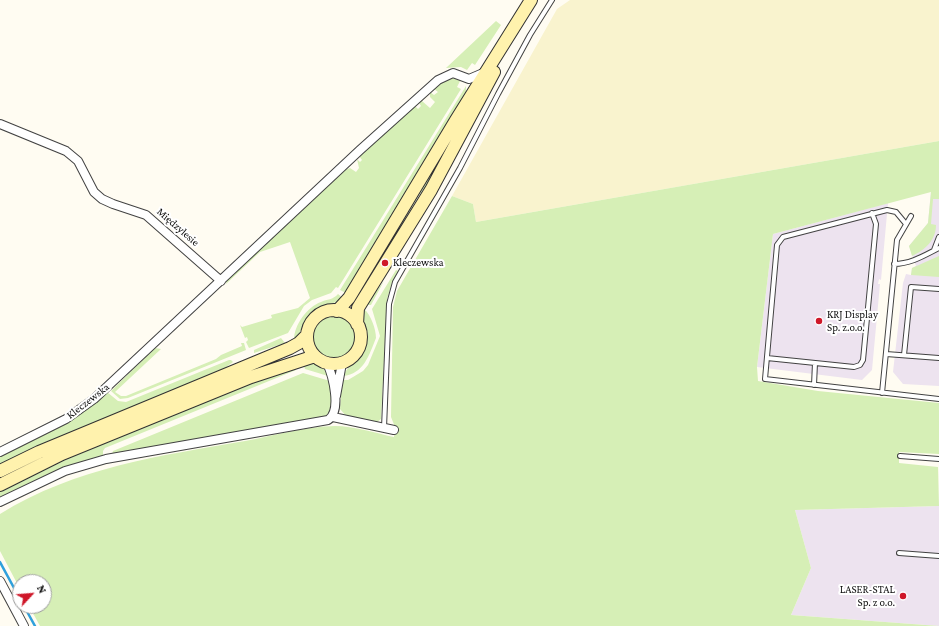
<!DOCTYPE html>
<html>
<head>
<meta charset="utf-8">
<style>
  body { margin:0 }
  #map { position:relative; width:939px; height:626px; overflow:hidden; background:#fffcf2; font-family:"Crimson Pro",serif }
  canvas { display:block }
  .north { position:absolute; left:12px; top:574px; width:40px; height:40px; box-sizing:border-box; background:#fff; border:1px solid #9f9f9f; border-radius:50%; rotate:64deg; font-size:11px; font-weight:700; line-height:16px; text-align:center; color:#0f0f0f }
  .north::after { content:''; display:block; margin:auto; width:14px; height:18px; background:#cf1729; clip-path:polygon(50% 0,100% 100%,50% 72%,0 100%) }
</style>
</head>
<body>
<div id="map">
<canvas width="939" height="626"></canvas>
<div class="north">N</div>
</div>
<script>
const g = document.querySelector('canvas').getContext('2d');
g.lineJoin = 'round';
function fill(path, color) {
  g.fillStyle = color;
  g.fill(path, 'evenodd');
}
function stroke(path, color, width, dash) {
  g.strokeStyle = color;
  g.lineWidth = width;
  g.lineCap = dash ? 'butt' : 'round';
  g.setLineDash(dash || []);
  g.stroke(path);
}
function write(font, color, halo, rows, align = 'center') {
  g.font = font + ' "Crimson Pro",serif';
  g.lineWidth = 4;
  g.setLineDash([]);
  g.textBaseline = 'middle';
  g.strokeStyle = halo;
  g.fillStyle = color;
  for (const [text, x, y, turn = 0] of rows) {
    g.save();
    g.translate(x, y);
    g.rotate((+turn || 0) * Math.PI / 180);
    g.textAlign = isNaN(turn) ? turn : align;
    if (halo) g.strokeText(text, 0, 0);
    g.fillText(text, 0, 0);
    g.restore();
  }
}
fill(new Path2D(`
  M 939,189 L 939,386 L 903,384 L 893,372 L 903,283 L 906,274 L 911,275 L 912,268 L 916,266 L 909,246 L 928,223 L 931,191 Z
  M 888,203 L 881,280 L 879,279 L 878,284 L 880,284 L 872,370 L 862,380 L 757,367 L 773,234 Z
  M 939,506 L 939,626 L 791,615 L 811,568 L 795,510 Z`), '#ede3ef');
fill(new Path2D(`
  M 570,0 L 939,0 L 939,141 L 476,222 L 473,204 L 452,196 L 557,9 Z`), '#f9f3ce');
fill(new Path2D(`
  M 496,21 L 501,25 L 475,65 L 472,63 L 467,70 L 461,67 L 446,68 Z
  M 492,66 L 430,181 L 419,195 L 357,300 L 354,298 Z
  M 454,78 L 464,83 L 460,81 L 457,87 L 461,89 L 338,288 L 336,287 L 331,293 L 312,300 L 304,306 L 288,333 L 249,348 L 246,342 L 248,340 L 247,337 L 245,338 L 240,325 L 242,327 L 272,318 L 271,315 L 298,308 L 310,298 L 290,242 L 260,252 L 226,284 L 227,280 L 345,170 L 350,168 L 356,172 L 359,168 L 357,159 L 360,162 L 362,160 L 359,156 L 414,105 L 418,109 L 421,106 L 418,101 L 422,101 L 430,108 L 435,102 L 430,97 L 430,92 L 434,95 L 438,92 L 434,89 L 444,81 Z
  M 466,86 L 466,93 L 346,293 L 340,290 Z
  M 939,141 L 939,199 L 933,199 L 931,224 L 936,225 C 936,240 925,250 912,256 L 909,246 L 928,223 L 931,192 L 773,234 L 757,367 L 758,381 L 818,391 L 939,403 L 939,454 L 899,452 L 899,463 L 938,467 L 939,506 L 795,510 L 811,568 L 791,615 L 939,626 L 40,626 L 29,606 L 44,606 L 44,582 L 20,582 L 20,589 L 0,551 L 0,514 C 76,467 159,456 245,441 C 273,436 306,426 335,426 C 354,426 375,433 394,437 L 395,427 L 391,417 L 393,307 L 397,291 L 452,196 L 473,204 L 476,222 Z
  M 939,256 L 939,277 L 911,275 L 912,268 Z
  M 396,270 L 399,271 L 392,282 L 387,299 L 381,419 L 377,422 L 346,416 L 340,409 L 342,380 L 348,380 L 363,371 L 368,365 L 380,336 L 372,309 Z
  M 384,281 L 371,305 L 366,305 Z
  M 338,294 L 343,298 C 335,305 323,304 314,311 C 304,319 303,332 294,340 C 294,325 307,307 321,302 C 327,299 333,300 338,294 Z
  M 364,309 C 371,315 376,329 376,338 C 369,355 364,374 343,376 C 349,363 363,358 366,343 C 369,331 360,321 364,309 Z
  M313 337a21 21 0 1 1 42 0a21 21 0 1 1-42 0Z
  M 281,338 L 285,343 L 254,353 L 254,350 Z
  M 241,343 L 244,343 L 246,350 L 128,398 L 120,399 L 111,391 L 155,348 L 161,349 L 115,392 L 121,396 L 126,396 L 216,359 L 221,355 L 242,346 Z
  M 229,360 L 231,360 L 233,362 L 222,370 L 0,466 L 0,456 L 70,421 L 107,392 L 118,401 L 126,402 Z
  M 310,363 C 318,363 325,368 328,376 L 305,369 L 303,364 Z
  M 294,367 L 296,370 L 105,448 L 103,451 L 103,456 L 44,476 L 0,498 L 0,490 L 37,470 L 240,386 Z
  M 303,373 L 330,381 L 332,409 L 326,416 L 112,454 L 113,451 Z`), '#d6efb6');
stroke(new Path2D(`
  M 0,562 L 20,599
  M 24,606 L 35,626`), '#2fa0dc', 2.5);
const service = new Path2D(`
  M 906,224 L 896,212 L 887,210 L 783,237 L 777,245 L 765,379 L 939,399
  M 934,250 L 939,237
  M 894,264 C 911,264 925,255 939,248
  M 886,354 L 939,358
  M 904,355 L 911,287 L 939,289
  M 767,358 L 854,367 L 860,365 L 863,360 L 876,224 L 872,213
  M 814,385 L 815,363
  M 882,393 L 897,240 L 911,216
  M 384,428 L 389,304 L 395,282 L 460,168 L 498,94 L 530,35 L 552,0
  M 900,456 L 939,459
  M 899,553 L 939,556`);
const minor = new Path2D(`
  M 0,124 L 66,151 L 78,161 L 94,192 L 102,199 L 113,204 L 146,215 L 221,281
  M 336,396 L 342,363
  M 333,417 L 394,430
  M 0,452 L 66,419 L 94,399 L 360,150 L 438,80 L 453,73 L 469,79 L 483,73
  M 0,502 L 65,471 L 106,459 L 328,420 C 342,411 333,376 327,363
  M 0,581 L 24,626`);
const secondary = new Path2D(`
  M307 337a27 27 0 1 1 54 0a27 27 0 1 1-54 0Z
  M 337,311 L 349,298 L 456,120 L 531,0
  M 357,324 L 358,308 L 431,190 L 494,72
  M 0,471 L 39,452 L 290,348 L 299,343 L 307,335
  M 0,485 L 62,454 L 251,377 L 315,356`);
stroke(service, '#424242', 6);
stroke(minor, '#424242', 10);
stroke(secondary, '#313131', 14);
stroke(service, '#fff', 4);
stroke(minor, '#fff', 8);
stroke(secondary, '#fff2ad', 12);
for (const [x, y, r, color] of [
  [385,263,4,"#cf1729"],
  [819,321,4,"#cf1729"],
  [903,596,4,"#cf1729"]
]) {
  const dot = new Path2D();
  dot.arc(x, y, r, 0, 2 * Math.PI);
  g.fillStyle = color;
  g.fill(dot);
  stroke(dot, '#fff', 1.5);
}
write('11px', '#0f0f0f', '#fff', [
  ["Międzylesie",178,227,41],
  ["Kleczewska",88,401,-38]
]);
write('11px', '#0f0f0f', '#fff', [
  ["Kleczewska",393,263],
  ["KRJ Display",827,315],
  ["Sp. z.o.o.",827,328],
  ["LASER-STAL",895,590,"right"],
  ["Sp. z o.o.",895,603,"right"]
], 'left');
</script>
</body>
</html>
